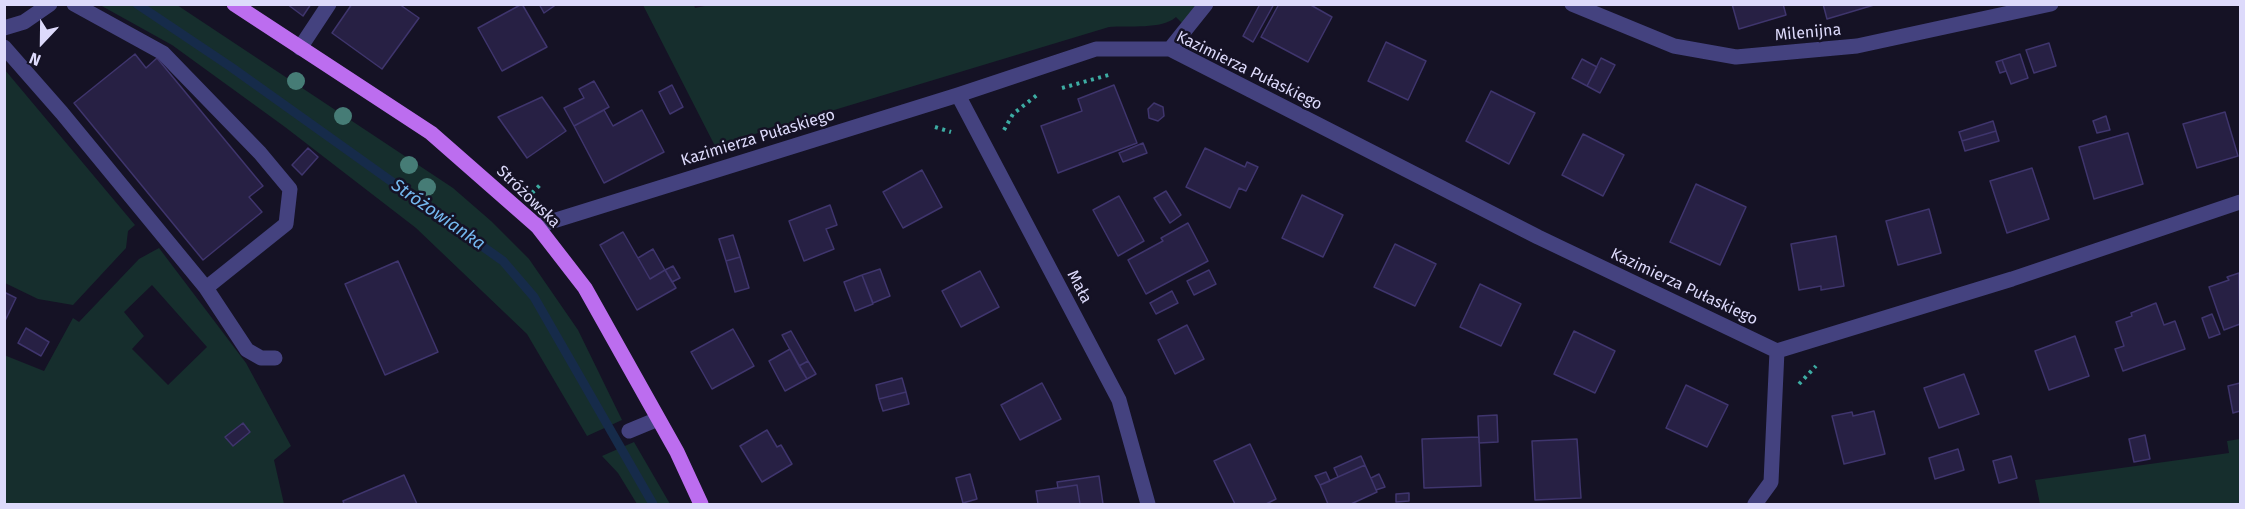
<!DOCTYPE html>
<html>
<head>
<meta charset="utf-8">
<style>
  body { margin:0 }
  #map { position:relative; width:2245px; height:509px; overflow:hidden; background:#151225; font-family:"Fira Sans",sans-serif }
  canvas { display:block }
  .frame { position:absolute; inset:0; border:6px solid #dddafb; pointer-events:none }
  .north { position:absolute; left:12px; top:12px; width:60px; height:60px; -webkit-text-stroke:4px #151225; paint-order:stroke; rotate:202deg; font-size:16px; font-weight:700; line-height:24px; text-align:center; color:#dddafb }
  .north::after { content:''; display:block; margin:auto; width:21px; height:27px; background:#dddafb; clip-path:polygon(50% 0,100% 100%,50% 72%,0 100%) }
</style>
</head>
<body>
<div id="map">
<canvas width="2245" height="509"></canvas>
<div class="frame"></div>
<div class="north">N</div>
</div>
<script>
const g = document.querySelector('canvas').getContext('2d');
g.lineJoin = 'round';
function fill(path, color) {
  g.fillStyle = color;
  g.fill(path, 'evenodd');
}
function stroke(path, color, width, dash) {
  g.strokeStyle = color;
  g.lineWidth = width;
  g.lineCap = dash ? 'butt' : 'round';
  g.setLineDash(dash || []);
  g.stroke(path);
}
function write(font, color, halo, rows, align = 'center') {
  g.font = font + ' "Fira Sans",sans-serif';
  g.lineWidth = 5;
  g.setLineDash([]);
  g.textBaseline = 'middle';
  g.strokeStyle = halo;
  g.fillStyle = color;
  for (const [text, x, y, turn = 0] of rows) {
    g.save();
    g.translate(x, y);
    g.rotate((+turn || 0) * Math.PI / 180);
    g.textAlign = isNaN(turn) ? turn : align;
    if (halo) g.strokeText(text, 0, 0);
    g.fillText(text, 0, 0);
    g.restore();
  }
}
fill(new Path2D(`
  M 714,4 L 1199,5 L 1183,24 L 1176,17 C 1162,30 1129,25 1109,27 L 715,146 L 643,5 L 694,5 L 695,8 Z
  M 100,5 L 177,5 L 453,188 L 491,221 L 529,259 L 578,330 L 622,420 L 587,436 L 527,334 L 416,228 L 285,127 L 172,45 Z
  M 5,70 L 135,225 L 128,231 L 126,248 L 73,305 L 38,299 L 5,283 Z
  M 159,248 L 246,363 L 291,446 L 274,460 L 284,504 L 5,504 L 4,355 L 44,371 L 73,318 L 79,322 L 139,259 ZM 152,285 L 207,347 L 168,385 L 132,349 L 144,336 L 124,312 Z
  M 2240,439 L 2240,504 L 2040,504 L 2035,480 L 2229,453 L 2227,441 Z
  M 634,442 L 670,504 L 637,504 L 618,473 L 602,456 Z`), '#162e2d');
stroke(new Path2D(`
  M 137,4 L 231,67 L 503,261 L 534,297 L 653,504`), '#162b4a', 9);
const building = new Path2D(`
  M 287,4 L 311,4 L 303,16 Z
  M 352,4 L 399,4 L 419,18 L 382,69 L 332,33 Z
  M 522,4 L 547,47 L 502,71 L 478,28 Z
  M 539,4 L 557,4 L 544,13 Z
  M 1260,4 L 1274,4 L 1253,42 L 1243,36 Z
  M 1279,4 L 1309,4 L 1332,17 L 1308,62 L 1261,37 Z
  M 1732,4 L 1783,4 L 1786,15 L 1739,29 Z
  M 1823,4 L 1874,4 L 1874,5 L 1827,19 Z
  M 1386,42 L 1426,61 L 1408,100 L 1368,81 Z
  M 2049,43 L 2056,66 L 2034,73 L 2026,50 Z
  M 135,54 L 146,68 L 157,58 L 263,186 L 249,197 L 262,212 L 203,260 L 74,103 Z
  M 2020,54 L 2028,78 L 2011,84 L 2002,60 Z
  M 1601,58 L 1615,65 L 1600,93 L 1587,86 Z
  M 1582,59 L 1597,67 L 1587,86 L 1572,78 Z
  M 2002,60 L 2006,71 L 2000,73 L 1996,62 Z
  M 594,81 L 609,107 L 574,126 L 564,108 L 584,98 L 579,89 Z
  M 672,85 L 683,107 L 670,114 L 659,92 Z
  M 1114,85 L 1137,143 L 1058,173 L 1041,126 L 1082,111 L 1078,99 Z
  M 1491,91 L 1535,113 L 1509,164 L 1466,141 Z
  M 542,97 L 566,131 L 527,158 L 498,117 Z
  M 1154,103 L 1163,107 L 1164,116 L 1158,121 L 1149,118 L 1148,109 Z
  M 604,110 L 613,126 L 642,110 L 664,152 L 604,183 L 574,126 Z
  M 2225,112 L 2238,156 L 2197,168 L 2183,124 Z
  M 2106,116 L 2110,130 L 2097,133 L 2093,121 Z
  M 1993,121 L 1996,131 L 1962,141 L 1959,132 Z
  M 1996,131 L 1999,141 L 1965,151 L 1962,141 Z
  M 2128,133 L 2143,184 L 2094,199 L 2079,147 Z
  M 1583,134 L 1624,155 L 1603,196 L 1562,175 Z
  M 1143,143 L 1147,153 L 1123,162 L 1119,153 Z
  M 308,148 L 318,157 L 302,175 L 292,165 Z
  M 1205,148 L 1245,167 L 1247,162 L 1258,167 L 1246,191 L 1239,188 L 1230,208 L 1186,187 Z
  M 2032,168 L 2049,219 L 2007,233 L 1990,181 Z
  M 922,170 L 942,207 L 903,228 L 883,192 Z
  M 1696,184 L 1746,207 L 1720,265 L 1670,242 Z
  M 1166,191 L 1181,215 L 1170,223 L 1154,198 Z
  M 1302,195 L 1343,215 L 1323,257 L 1282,238 Z
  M 1119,196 L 1144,241 L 1118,256 L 1093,210 Z
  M 830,205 L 837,225 L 826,229 L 834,249 L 804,261 L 789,221 Z
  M 1929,209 L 1941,253 L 1898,265 L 1886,221 Z
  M 1188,223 L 1208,261 L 1146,294 L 1128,260 L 1163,241 L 1161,238 Z
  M 623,232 L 650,279 L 665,270 L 676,288 L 637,310 L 600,245 Z
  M 733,235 L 740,257 L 726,261 L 719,239 Z
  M 1836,236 L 1844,286 L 1821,290 L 1821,286 L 1799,290 L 1791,244 Z
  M 1395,244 L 1436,264 L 1415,306 L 1374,287 Z
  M 653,249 L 665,270 L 650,279 L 638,258 Z
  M 740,257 L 749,288 L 735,292 L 726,261 Z
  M 398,261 L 438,352 L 385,375 L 345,284 Z
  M 673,266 L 680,278 L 672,282 L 665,270 Z
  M 880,269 L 890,296 L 873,303 L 862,275 Z
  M 1209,270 L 1216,284 L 1194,295 L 1187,281 Z
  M 980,271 L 999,307 L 961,327 L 942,291 Z
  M 2239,273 L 2240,324 L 2224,330 L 2209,287 L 2229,280 L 2227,277 Z
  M 862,275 L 873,304 L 855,311 L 844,282 Z
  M 1480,284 L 1521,304 L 1501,346 L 1460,327 Z
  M 1172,291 L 1178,303 L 1156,314 L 1150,303 Z
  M 4,292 L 16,298 L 4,323 Z
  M 2156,303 L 2164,325 L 2175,321 L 2185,349 L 2123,371 L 2115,349 L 2124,346 L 2116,322 L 2132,316 L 2131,313 Z
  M 2212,314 L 2220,334 L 2209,338 L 2202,318 Z
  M 1187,325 L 1204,359 L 1175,374 L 1158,340 Z
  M 26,328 L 49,342 L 41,356 L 18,343 Z
  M 733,329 L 754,366 L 712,389 L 691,352 Z
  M 791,331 L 808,361 L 799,366 L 782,335 Z
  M 1574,331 L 1615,351 L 1595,393 L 1554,374 Z
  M 2075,336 L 2089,376 L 2049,390 L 2035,351 Z
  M 790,349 L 807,379 L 785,391 L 769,361 Z
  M 808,361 L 816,374 L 807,379 L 799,366 Z
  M 1964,374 L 1979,414 L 1939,428 L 1924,388 Z
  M 902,378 L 906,392 L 879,399 L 876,385 Z
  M 1042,383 L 1061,419 L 1020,440 L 1001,405 Z
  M 2240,383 L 2240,411 L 2233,413 L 2228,386 Z
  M 1686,385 L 1728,405 L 1707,447 L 1666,428 Z
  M 906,392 L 909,404 L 883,411 L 879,399 Z
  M 1874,411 L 1885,454 L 1844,464 L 1832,416 L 1852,412 L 1853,416 Z
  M 1497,415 L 1498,442 L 1479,443 L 1478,416 Z
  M 243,423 L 250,432 L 233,446 L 225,437 Z
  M 767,430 L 777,447 L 781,445 L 792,464 L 762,482 L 740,446 Z
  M 2145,435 L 2150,459 L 2134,462 L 2129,439 Z
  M 1479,437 L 1481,486 L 1424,488 L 1422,439 Z
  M 1577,439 L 1581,498 L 1535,500 L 1532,441 Z
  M 1250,444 L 1276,499 L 1266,504 L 1235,504 L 1214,461 Z
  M 1958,449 L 1964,470 L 1935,479 L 1929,458 Z
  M 1361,456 L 1365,465 L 1338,477 L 1334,468 Z
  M 2011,456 L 2017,478 L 1999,483 L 1993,461 Z
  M 1365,465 L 1377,492 L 1351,504 L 1328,504 L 1320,485 Z
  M 1326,472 L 1330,481 L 1320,485 L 1315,476 Z
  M 970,474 L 977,499 L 963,503 L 956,478 Z
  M 1379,474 L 1385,487 L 1376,490 L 1371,478 Z
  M 404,475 L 417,504 L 344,504 L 343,501 Z
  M 1099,476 L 1103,504 L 1080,504 L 1077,485 L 1058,488 L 1057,482 Z
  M 1077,485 L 1080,504 L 1038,504 L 1036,491 Z
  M 1409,493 L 1409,501 L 1396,502 L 1396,494 Z`);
fill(building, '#272044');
stroke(building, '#3f356d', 1.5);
stroke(new Path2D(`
  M 1062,88 L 1112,74
  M 935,127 L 951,132
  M 1004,130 L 1013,114 L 1037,95
  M 532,193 L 542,183
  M 1799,384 L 1816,366`), '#3daca3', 4, [3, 4.5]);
stroke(new Path2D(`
  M 1572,4 L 1674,46 L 1736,57 L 1857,46 L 2051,4
  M 4,28 L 24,22 L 50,4
  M 4,47 L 62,113 L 206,288 L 286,224 L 290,189 L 260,153 L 163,53 L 74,4
  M 300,48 L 329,4
  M 1170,49 L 1206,4
  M 958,95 L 1119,400 L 1148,504
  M 537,226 L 958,95 L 1096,49 L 1170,49 L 1538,237 L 1777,351 L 2012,279 L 2240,202
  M 206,288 L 247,350 L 261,358 L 275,358
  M 629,431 L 658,419
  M 1755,504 L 1771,482 L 1777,351`), '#44427f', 15);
stroke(new Path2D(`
  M 234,4 L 431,133 L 537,226 L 585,288 L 677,452 L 701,504`), '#bc6def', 15);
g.fillStyle = '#467c76';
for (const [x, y] of [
  [296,81],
  [343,116],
  [409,165],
  [427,187]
]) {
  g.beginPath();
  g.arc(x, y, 9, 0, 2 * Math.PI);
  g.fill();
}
write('16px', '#dddafb', '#151225', [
  ["Milenijna",1808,33,-5],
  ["Kazimierza Pułaskiego",1249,71,26],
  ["Kazimierza Pułaskiego",758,138,-17],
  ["Stróżowska",528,197,44],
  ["Mała",1079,287,62],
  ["Kazimierza Pułaskiego",1684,287,25]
]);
write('italic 18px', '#74b8ef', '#151225', [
  ["Stróżowianka",438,215,35]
]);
</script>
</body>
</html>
